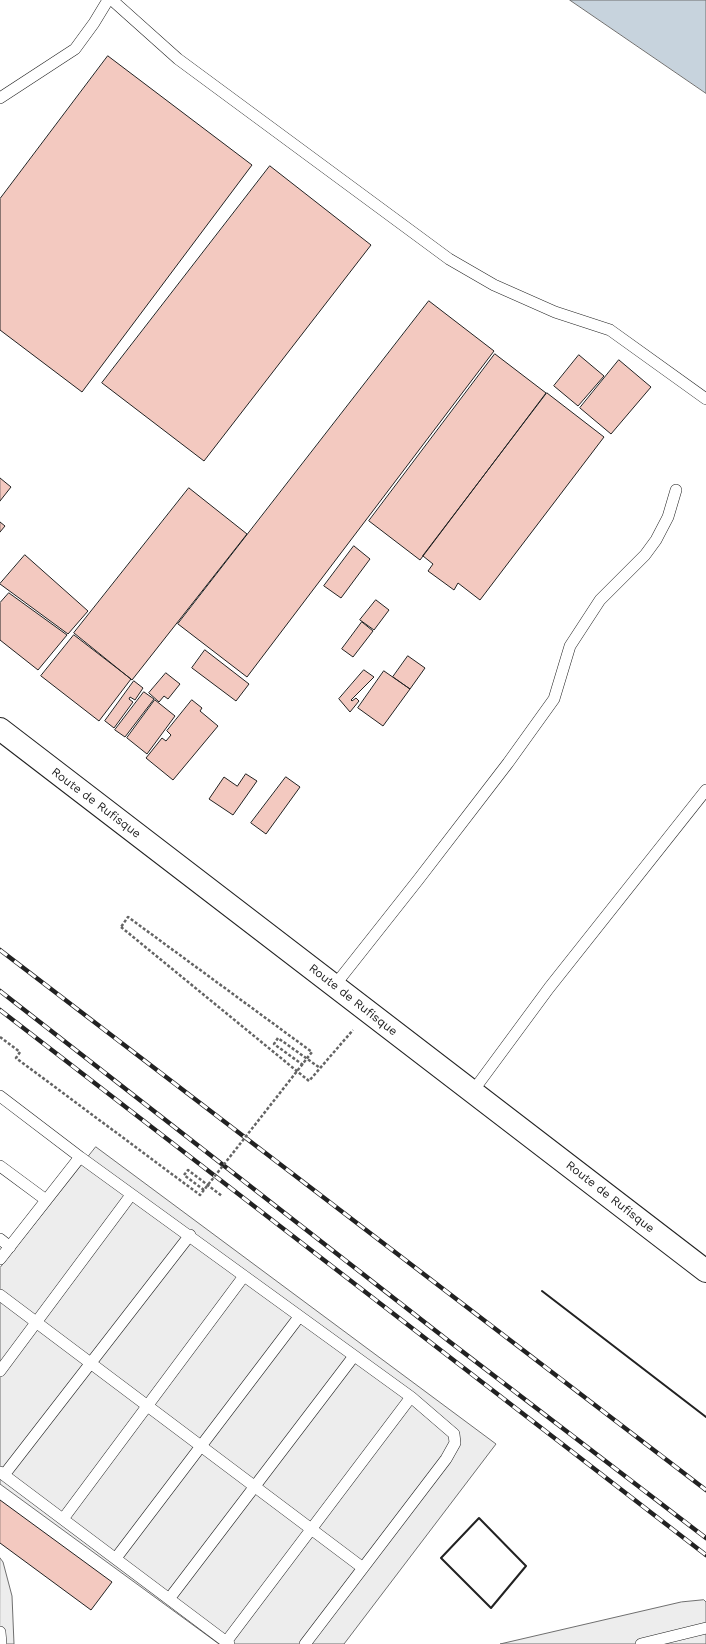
<!DOCTYPE html>
<html>
<head>
<meta charset="utf-8">
<style>
  body { margin:0 }
  canvas { display:block; background:#fff }
</style>
</head>
<body>
<canvas width="706" height="1644"></canvas>
<script>
const g = document.querySelector('canvas').getContext('2d');
g.lineJoin = 'round';
function fill(path, color) {
  g.fillStyle = color;
  g.fill(path, 'evenodd');
}
function stroke(path, color, width, dash) {
  g.strokeStyle = color;
  g.lineWidth = width;
  g.lineCap = dash ? 'butt' : 'round';
  g.setLineDash(dash || []);
  g.stroke(path);
}
function write(font, color, halo, rows, align = 'center') {
  g.font = font + ' "Work Sans",sans-serif';
  g.lineWidth = 3;
  g.setLineDash([]);
  g.textBaseline = 'middle';
  g.strokeStyle = halo;
  g.fillStyle = color;
  for (const [text, x, y, turn = 0] of rows) {
    g.save();
    g.translate(x, y);
    g.rotate((+turn || 0) * Math.PI / 180);
    g.textAlign = isNaN(turn) ? turn : align;
    if (halo) g.strokeText(text, 0, 0);
    g.fillText(text, 0, 0);
    g.restore();
  }
}
const parking = new Path2D(`
  M 96,1147 L 496,1444 L 344,1644 L 219,1644 L 0,1484 L 0,1268 Z
  M 0,1558 L 3,1562 L 12,1596 L 14,1644 L 0,1644 Z
  M 704,1600 L 706,1602 L 706,1644 L 500,1644 L 681,1602 Z`);
fill(parking, '#ededed');
stroke(parking, '#6f6f6f', 1);
const water = new Path2D(`
  M 570,0 L 706,0 L 706,93 Z`);
fill(water, '#c7d3dd');
stroke(water, '#6f6f6f', 1);
const building = new Path2D(`
  M 108,56 L 252,165 L 82,392 L 0,330 L 0,199 Z
  M 270,166 L 371,245 L 204,461 L 102,383 Z
  M 429,301 L 494,351 L 247,677 L 178,624 Z
  M 495,354 L 546,393 L 420,560 L 369,521 Z
  M 579,355 L 604,376 L 578,406 L 554,386 Z
  M 619,360 L 651,387 L 611,434 L 580,408 Z
  M 547,393 L 604,437 L 480,600 L 458,583 L 454,590 L 428,571 L 433,564 L 423,556 Z
  M 0,478 L 11,487 L 0,501 Z
  M 189,488 L 247,534 L 132,680 L 74,633 Z
  M 0,522 L 5,526 L 0,532 Z
  M 354,546 L 370,559 L 341,598 L 324,586 Z
  M 25,555 L 88,611 L 68,634 L 0,584 Z
  M 9,593 L 67,635 L 38,670 L 0,640 L 0,603 Z
  M 376,600 L 389,610 L 374,630 L 360,620 Z
  M 362,622 L 373,631 L 353,657 L 342,649 Z
  M 74,635 L 131,679 L 99,721 L 41,676 Z
  M 205,650 L 249,684 L 236,701 L 192,668 Z
  M 408,656 L 425,668 L 410,689 L 393,677 Z
  M 364,670 L 374,677 L 351,700 L 352,701 L 356,698 L 359,701 L 350,712 L 339,699 Z
  M 384,671 L 410,689 L 383,726 L 358,708 Z
  M 166,673 L 180,684 L 168,699 L 164,696 L 159,702 L 149,693 Z
  M 134,681 L 143,688 L 135,700 L 130,697 L 129,699 L 133,702 L 114,728 L 105,721 Z
  M 144,692 L 154,699 L 125,737 L 115,730 Z
  M 155,700 L 175,716 L 147,754 L 127,738 Z
  M 192,700 L 202,708 L 200,711 L 218,726 L 173,780 L 146,758 L 162,738 L 166,741 L 171,735 L 167,731 Z
  M 246,774 L 257,781 L 233,815 L 209,799 L 224,777 L 237,786 Z
  M 286,777 L 300,787 L 266,834 L 251,823 Z
  M 0,1500 L 112,1582 L 91,1610 L 0,1543 Z`);
fill(building, '#f3c9c0');
stroke(building, '#222', 1);
const service = new Path2D(`
  M 112,0 L 178,59 L 449,259 L 494,285 L 555,312 L 610,330 L 706,399
  M 0,98 L 75,49 L 94,23 L 108,0
  M 335,985 L 418,880 L 508,763 L 554,699 L 570,646 L 600,600 L 645,555 L 656,540 L 668,517 L 676,490
  M 473,1091 L 549,988 L 706,790
  M 0,1096 L 80,1157 L 411,1397 L 454,1434 L 455,1443 L 446,1459 L 305,1644
  M 0,1166 L 46,1200
  M 0,1239 L 10,1247
  M 0,1259 L 80,1157
  M 0,1295 L 363,1568
  M 0,1371 L 131,1195
  M 0,1472 L 229,1644
  M 4,1475 L 190,1235
  M 63,1519 L 244,1276
  M 116,1558 L 299,1317
  M 169,1599 L 354,1356
  M 0,1632 L 1,1644
  M 226,1642 L 411,1397
  M 641,1644 L 706,1628`);
const secondary = new Path2D(`
  M 0,729 L 706,1271`);
stroke(service, '#222', 12);
stroke(secondary, '#222', 24);
stroke(new Path2D(`
  M 121,927 L 309,1081 L 353,1030
  M 303,1065 L 274,1044 L 278,1038 L 320,1068
  M 204,1190 L 184,1175 L 188,1170 L 222,1196`), '#646464', 2.5, [3, 2]);
stroke(service, '#fff', 11);
stroke(secondary, '#fff', 22);
const rail = new Path2D(`
  M 0,950 L 706,1490
  M 0,991 L 450,1342 L 706,1538
  M 0,1010 L 706,1555`);
stroke(rail, '#222', 4.5);
stroke(rail, '#fff', 3, [9]);
stroke(new Path2D(`
  M 0,1037 L 20,1052 L 16,1058 L 200,1195 L 312,1052 L 128,917 L 121,927`), '#646464', 2.5, [3, 2]);
stroke(new Path2D(`
  M 542,1291 L 706,1417
  M 479,1518 L 526,1566 L 491,1608 L 441,1558 Z`), '#222', 2);
write('12px', '#222', '#fff', [
  ["Route de Rufisque",96,803,37],
  ["Route de Rufisque",353,1000,38],
  ["Route de Rufisque",610,1197,38]
]);
</script>
</body>
</html>
